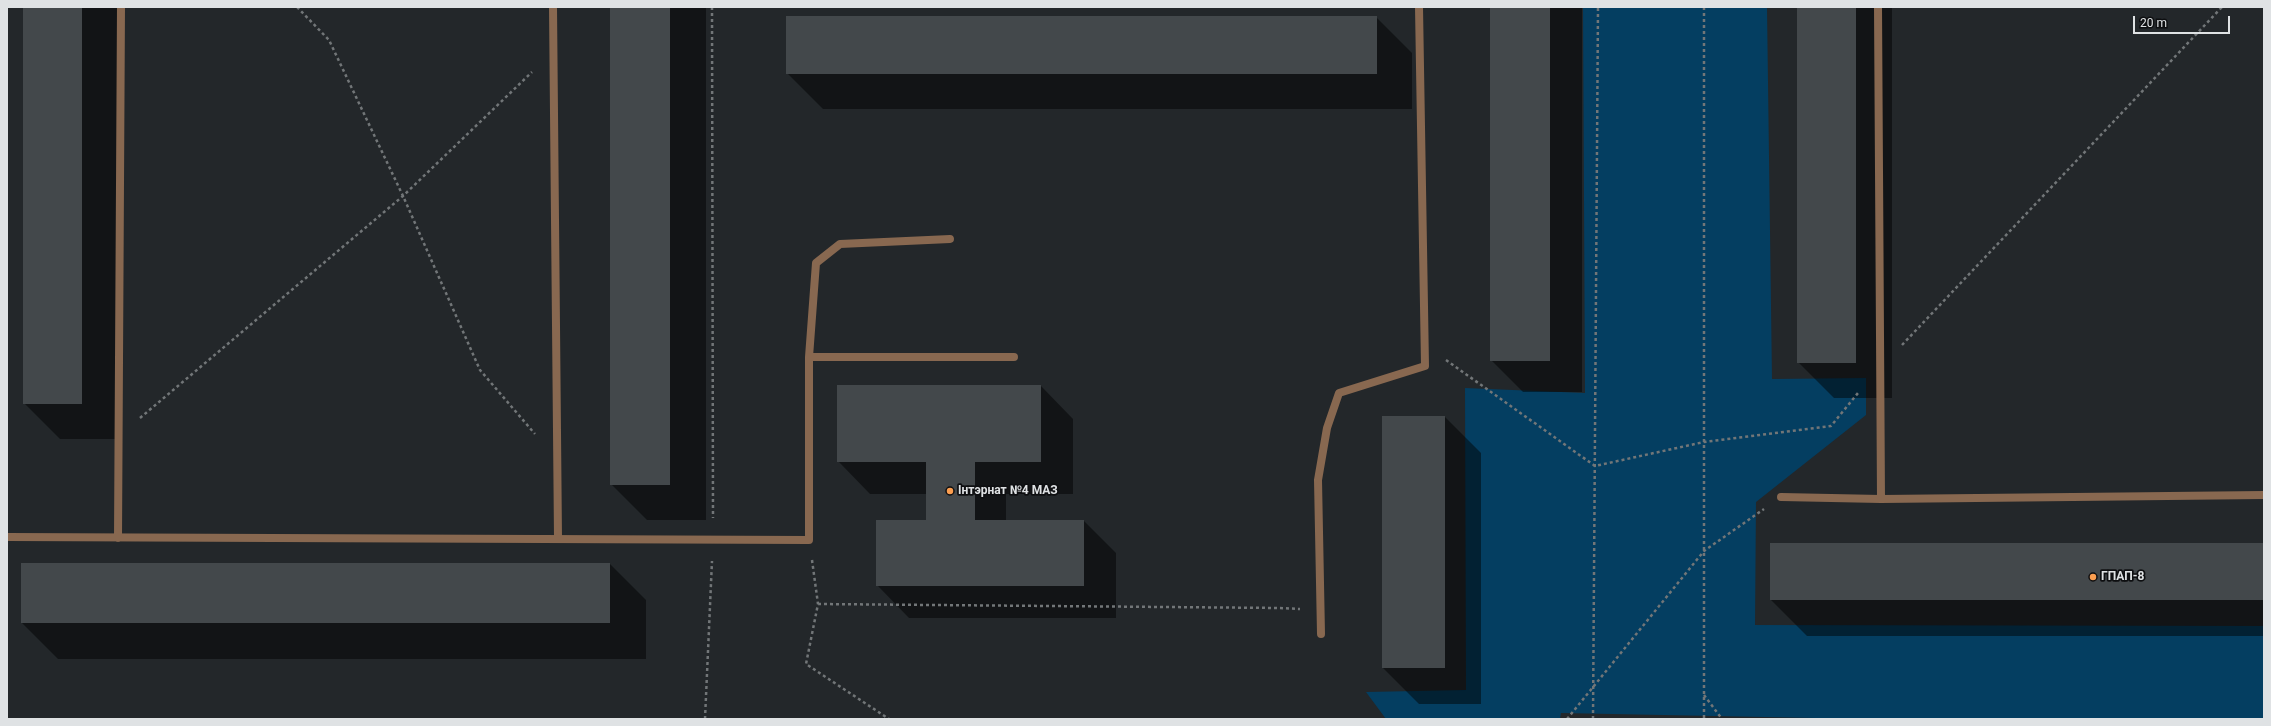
<!DOCTYPE html>
<html>
<head>
<meta charset="utf-8">
<style>
  body { margin:0 }
  #map { position:relative; width:2271px; height:726px; overflow:hidden; background:#23272a; font-family:Roboto,sans-serif }
  canvas { display:block }
  .frame { position:absolute; inset:0; border:8px solid #dfe2e4; pointer-events:none }
  .scale { position:absolute; left:2133px; top:16px; width:97px; height:18px; box-sizing:border-box; border:2px solid #dfe2e4; border-top:0; padding-left:5px; font-size:12px; line-height:14px; white-space:nowrap; color:#dfe2e4; -webkit-text-stroke:3px #0e0f11; paint-order:stroke }
</style>
</head>
<body>
<div id="map">
<canvas width="2271" height="726"></canvas>
<div class="frame"></div>
<div class="scale">20 m</div>
</div>
<script>
const g = document.querySelector('canvas').getContext('2d');
g.lineJoin = 'round';
function fill(path, color) {
  g.fillStyle = color;
  g.fill(path, 'evenodd');
}
function stroke(path, color, width, dash) {
  g.strokeStyle = color;
  g.lineWidth = width;
  g.lineCap = dash ? 'butt' : 'round';
  g.setLineDash(dash || []);
  g.stroke(path);
}
function write(font, color, halo, rows, align = 'center') {
  g.font = font + ' Roboto,sans-serif';
  g.lineWidth = 3.5;
  g.setLineDash([]);
  g.textBaseline = 'middle';
  g.strokeStyle = halo;
  g.fillStyle = color;
  for (const [text, x, y, turn = 0] of rows) {
    g.save();
    g.translate(x, y);
    g.rotate((+turn || 0) * Math.PI / 180);
    g.textAlign = isNaN(turn) ? turn : align;
    if (halo) g.strokeText(text, 0, 0);
    g.fillText(text, 0, 0);
    g.restore();
  }
}
fill(new Path2D(`
  M 1583,7 L 1767,7 L 1772,379 L 1866,378 L 1866,415 L 1756,502 L 1755,625 L 2264,626 L 2264,719 L 1866,719 L 1561,713 L 1560,719 L 1386,719 L 1366,692 L 1466,690 L 1465,388 L 1585,393 Z`), '#043e61');
fill(new Path2D(`
  M 24,7 L 118,7 L 118,439 L 60,439 L 24,403 Z
  M 611,7 L 706,7 L 706,520 L 647,520 L 611,484 Z
  M 1491,7 L 1582,7 L 1582,392 L 1523,392 L 1491,360 Z
  M 1798,7 L 1892,7 L 1892,398 L 1834,398 L 1798,362 Z
  M 1376,17 L 1412,53 L 1412,109 L 823,109 L 787,73 Z
  M 1041,386 L 1073,419 L 1073,494 L 1006,494 L 1006,521 L 1084,521 L 1116,553 L 1116,618 L 909,618 L 877,585 L 927,521 L 927,494 L 870,494 L 838,461 Z
  M 1445,417 L 1481,453 L 1481,704 L 1419,704 L 1383,668 Z
  M 1771,544 L 2264,544 L 2264,636 L 1807,636 L 1771,600 Z
  M 610,564 L 646,600 L 646,659 L 58,659 L 22,623 Z`), '#0007');
fill(new Path2D(`
  M 23,7 L 82,7 L 82,404 L 23,404 Z
  M 610,7 L 670,7 L 670,485 L 610,485 Z
  M 1490,7 L 1550,7 L 1550,361 L 1490,361 Z
  M 1797,7 L 1856,7 L 1856,363 L 1797,363 Z
  M 786,16 L 1377,16 L 1377,74 L 786,74 Z
  M 837,385 L 1041,385 L 1041,462 L 975,462 L 975,520 L 1084,520 L 1084,586 L 876,586 L 876,520 L 926,520 L 926,462 L 837,462 Z
  M 1382,416 L 1445,416 L 1445,668 L 1382,668 Z
  M 1770,543 L 2264,543 L 2264,600 L 1770,600 Z
  M 21,563 L 610,563 L 610,623 L 21,623 Z`), '#43484b');
stroke(new Path2D(`
  M 297,7 L 329,40 L 403,196 L 480,370 L 535,434
  M 712,7 L 713,518
  M 1704,7 L 1704,719
  M 1902,345 L 2222,7
  M 1446,360 L 1595,466 L 1704,442 L 1831,426 L 1858,393
  M 140,418 L 403,196 L 532,72
  M 812,560 L 818,604 L 806,664 L 889,719
  M 818,604 L 1280,608 L 1300,609
  M 1704,695 L 1722,719
  M 705,719 L 712,561
  M 1567,719 L 1704,551 L 1764,509
  M 1593,719 L 1598,7`), '#727678', 2.5, [3, 3]);
stroke(new Path2D(`
  M 553,7 L 558,538
  M 1878,7 L 1881,499
  M 809,357 L 1014,357
  M 1781,497 L 1881,499 L 2264,495
  M 7,537 L 809,540 L 809,357 L 816,263 L 840,244 L 950,239
  M 118,538 L 121,7
  M 1321,634 L 1318,480 L 1327,428 L 1339,393 L 1425,366 L 1419,7`), '#886850', 8);
for (const [x, y, r, color] of [
  [950,491,4,"#fb9e50"],
  [2093,577,4,"#fb9e50"]
]) {
  const dot = new Path2D();
  dot.arc(x, y, r, 0, 2 * Math.PI);
  g.fillStyle = color;
  g.fill(dot);
  stroke(dot, '#0e0f11', 1.5);
}
write('bold 12px', '#dfe2e4', '#0e0f11', [
  ["Інтэрнат №4 МАЗ",958,491],
  ["ГПАП-8",2101,577]
], 'left');
</script>
</body>
</html>
